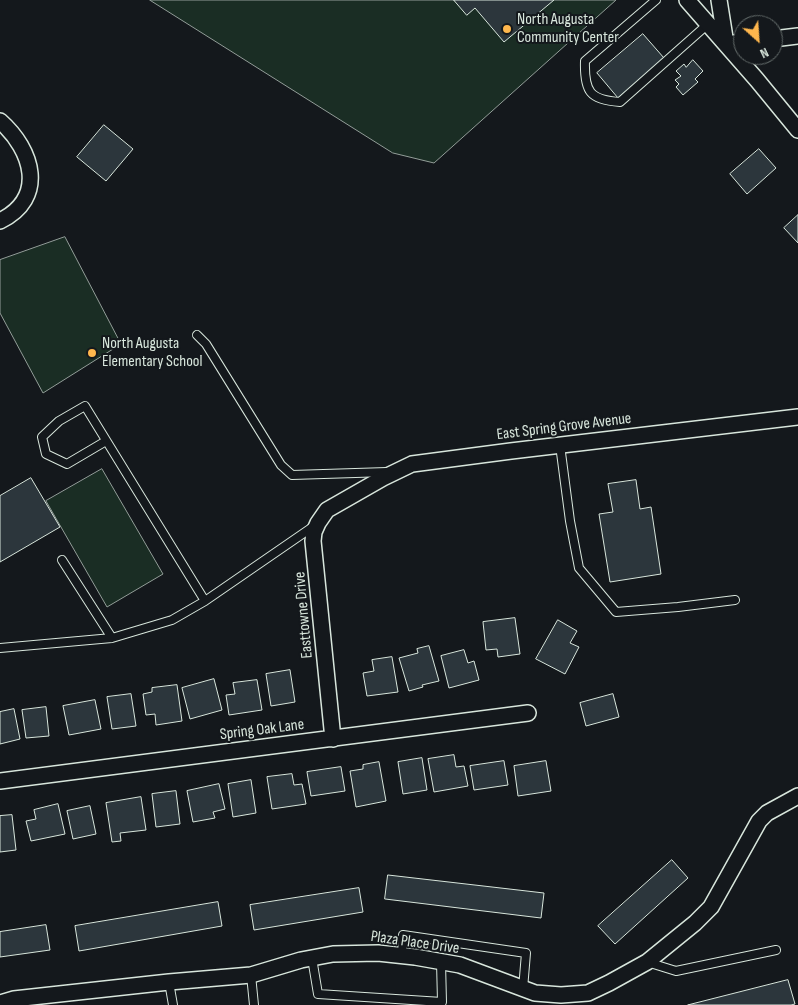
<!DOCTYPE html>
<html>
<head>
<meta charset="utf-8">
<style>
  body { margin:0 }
  #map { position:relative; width:798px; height:1005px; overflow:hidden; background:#14181c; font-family:"Sofia Sans Condensed",sans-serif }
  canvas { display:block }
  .north { position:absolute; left:733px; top:15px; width:50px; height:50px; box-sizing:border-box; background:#14181c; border:1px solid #626a69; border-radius:50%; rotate:154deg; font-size:14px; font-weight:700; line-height:20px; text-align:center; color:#d8e6dc }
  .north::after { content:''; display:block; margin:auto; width:18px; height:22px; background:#ffb74d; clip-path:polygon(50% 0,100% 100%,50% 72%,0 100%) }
</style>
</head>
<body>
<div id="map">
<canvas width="798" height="1005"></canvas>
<div class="north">N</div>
</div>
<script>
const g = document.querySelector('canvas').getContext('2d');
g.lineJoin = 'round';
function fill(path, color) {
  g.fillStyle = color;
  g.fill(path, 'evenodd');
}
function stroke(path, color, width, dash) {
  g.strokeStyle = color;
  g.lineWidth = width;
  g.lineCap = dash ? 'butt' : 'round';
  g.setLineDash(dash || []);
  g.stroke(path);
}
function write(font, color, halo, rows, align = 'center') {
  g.font = font + ' "Sofia Sans Condensed",sans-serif';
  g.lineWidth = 4;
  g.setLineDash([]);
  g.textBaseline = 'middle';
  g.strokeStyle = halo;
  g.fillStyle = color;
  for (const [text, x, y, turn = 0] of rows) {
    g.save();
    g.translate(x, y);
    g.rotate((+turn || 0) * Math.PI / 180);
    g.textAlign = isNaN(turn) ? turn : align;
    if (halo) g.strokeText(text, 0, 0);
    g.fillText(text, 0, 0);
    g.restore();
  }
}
const green = new Path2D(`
  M 150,0 L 616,0 L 434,163 L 393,153 Z
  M 65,237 L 121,344 L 43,393 L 0,313 L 0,260 Z
  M 102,469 L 163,574 L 107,607 L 46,501 Z`);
fill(green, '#1a2d24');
stroke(green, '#939e99', 1);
const building = new Path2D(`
  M 454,0 L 554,0 L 504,42 L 475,8 L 467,15 Z
  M 643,34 L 664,58 L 618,98 L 597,73 Z
  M 693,60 L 703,71 L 695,79 L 698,82 L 683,95 L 676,87 L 679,84 L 675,80 L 681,76 L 676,71 L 684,64 L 686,67 Z
  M 104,125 L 133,149 L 106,181 L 77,157 Z
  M 759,149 L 776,168 L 747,194 L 730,174 Z
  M 798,215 L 798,243 L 784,228 Z
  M 31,478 L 60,527 L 0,562 L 0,496 Z
  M 636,480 L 640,509 L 651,507 L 661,574 L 610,582 L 599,514 L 613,512 L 608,484 Z
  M 515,618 L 520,654 L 498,657 L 497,649 L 486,650 L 483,622 Z
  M 558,620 L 577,631 L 570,643 L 579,647 L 565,674 L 536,659 Z
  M 429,646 L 439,681 L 422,685 L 423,687 L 409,691 L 399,658 L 418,653 L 417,649 Z
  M 464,650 L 468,663 L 474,661 L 479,680 L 449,688 L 441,656 Z
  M 392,657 L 398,692 L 367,696 L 363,673 L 374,671 L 372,660 Z
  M 290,670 L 295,702 L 271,706 L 266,674 Z
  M 214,679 L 222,710 L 190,719 L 182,688 Z
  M 257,680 L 262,710 L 229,715 L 226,695 L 235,694 L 233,683 Z
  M 177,685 L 182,721 L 156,725 L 155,714 L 146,715 L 143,694 L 152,692 L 152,688 Z
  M 131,694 L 136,726 L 112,729 L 107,697 Z
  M 613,694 L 619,717 L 586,726 L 580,703 Z
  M 95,700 L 101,729 L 69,735 L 63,706 Z
  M 46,707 L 49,736 L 26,738 L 22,710 Z
  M 14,709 L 20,739 L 0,744 L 0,712 Z
  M 454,755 L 456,767 L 464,766 L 468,786 L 434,792 L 428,759 Z
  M 422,758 L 427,790 L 403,794 L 398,762 Z
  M 504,761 L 508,785 L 474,790 L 470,766 Z
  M 546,761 L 551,791 L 518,796 L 514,766 Z
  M 379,762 L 386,801 L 356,807 L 350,771 L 363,769 L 363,765 Z
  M 341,767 L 345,791 L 311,796 L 307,772 Z
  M 292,774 L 294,785 L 302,784 L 306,804 L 272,809 L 267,777 Z
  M 251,780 L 256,813 L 233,817 L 228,784 Z
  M 219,784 L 225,809 L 213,812 L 215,818 L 193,822 L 187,791 Z
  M 176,791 L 180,824 L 156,827 L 152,794 Z
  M 141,797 L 146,830 L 120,833 L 121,841 L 112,842 L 106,803 Z
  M 58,804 L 65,834 L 31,841 L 26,821 L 36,819 L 34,810 Z
  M 90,806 L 96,834 L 73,839 L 67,811 Z
  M 12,815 L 16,850 L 0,852 L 0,816 Z
  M 672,860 L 688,878 L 615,944 L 598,926 Z
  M 388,875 L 544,893 L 541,918 L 385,899 Z
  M 359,888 L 363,912 L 254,930 L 250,905 Z
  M 218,902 L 222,926 L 79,951 L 75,926 Z
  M 46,925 L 50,950 L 0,957 L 0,932 Z
  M 788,980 L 795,1004 L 791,1005 L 688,1005 Z`);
fill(building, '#2c363c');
stroke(building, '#d8e6dc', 1);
const lane = new Path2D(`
  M 656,0 L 585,61 C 584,92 590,100 620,102 L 708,24
  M 197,335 L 206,344 L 281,465 L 292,475 L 387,472
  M 106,441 L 67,464 L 46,454 L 42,437 L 59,421 L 85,406 L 205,601
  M 560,445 L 570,521 L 579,568 L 616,612 L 678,607 L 735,600
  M 62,560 L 112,638
  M 0,648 L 112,638 L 172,620 L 205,601 L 314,526
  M 402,955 L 403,935 L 526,953 L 523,989
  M 312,958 L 318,994 L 442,1002 L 441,962
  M 647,962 L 676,971 L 776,950
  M 251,975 L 254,1005
  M 169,982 L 173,1005`);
const street = new Path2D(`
  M 687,0 L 757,80 L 798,130
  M 719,0 L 726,44 L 743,42
  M 773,39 L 798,36
  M 0,121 C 33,150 47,198 0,221
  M 333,739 L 313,541 L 314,532 L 318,523 L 327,510 L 383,478 L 412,464 L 511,451 L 798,417
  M 0,781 L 528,713
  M 0,1003 L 14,999 L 169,982 L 251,975 L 301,960 L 333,954 L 378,953 L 415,957 L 460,965 L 535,993 L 561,995 L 588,993 L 609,983 L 647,962 L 695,923 L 711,907 L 759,821 L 767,813 L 798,796`);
stroke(lane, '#d8e6dc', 10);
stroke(street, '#d8e6dc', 18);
stroke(lane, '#14181c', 8);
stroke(street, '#14181c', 15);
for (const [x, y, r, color] of [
  [507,29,5,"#ffb74d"],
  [92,353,5,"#ffb74d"]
]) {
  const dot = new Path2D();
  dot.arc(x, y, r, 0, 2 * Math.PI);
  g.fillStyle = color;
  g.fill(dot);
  stroke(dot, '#14181c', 2);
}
write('16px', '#d8e6dc', '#14181c', [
  ["North Augusta",517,20],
  ["Community Center",517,38],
  ["North Augusta",102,344],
  ["Elementary School",102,362]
], 'left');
write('16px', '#d8e6dc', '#14181c', [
  ["East Spring Grove Avenue",564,427,-7],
  ["Easttowne Drive",304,615,-95],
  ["Spring Oak Lane",262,730,-7],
  ["Plaza Place Drive",415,943,8]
]);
</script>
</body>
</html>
